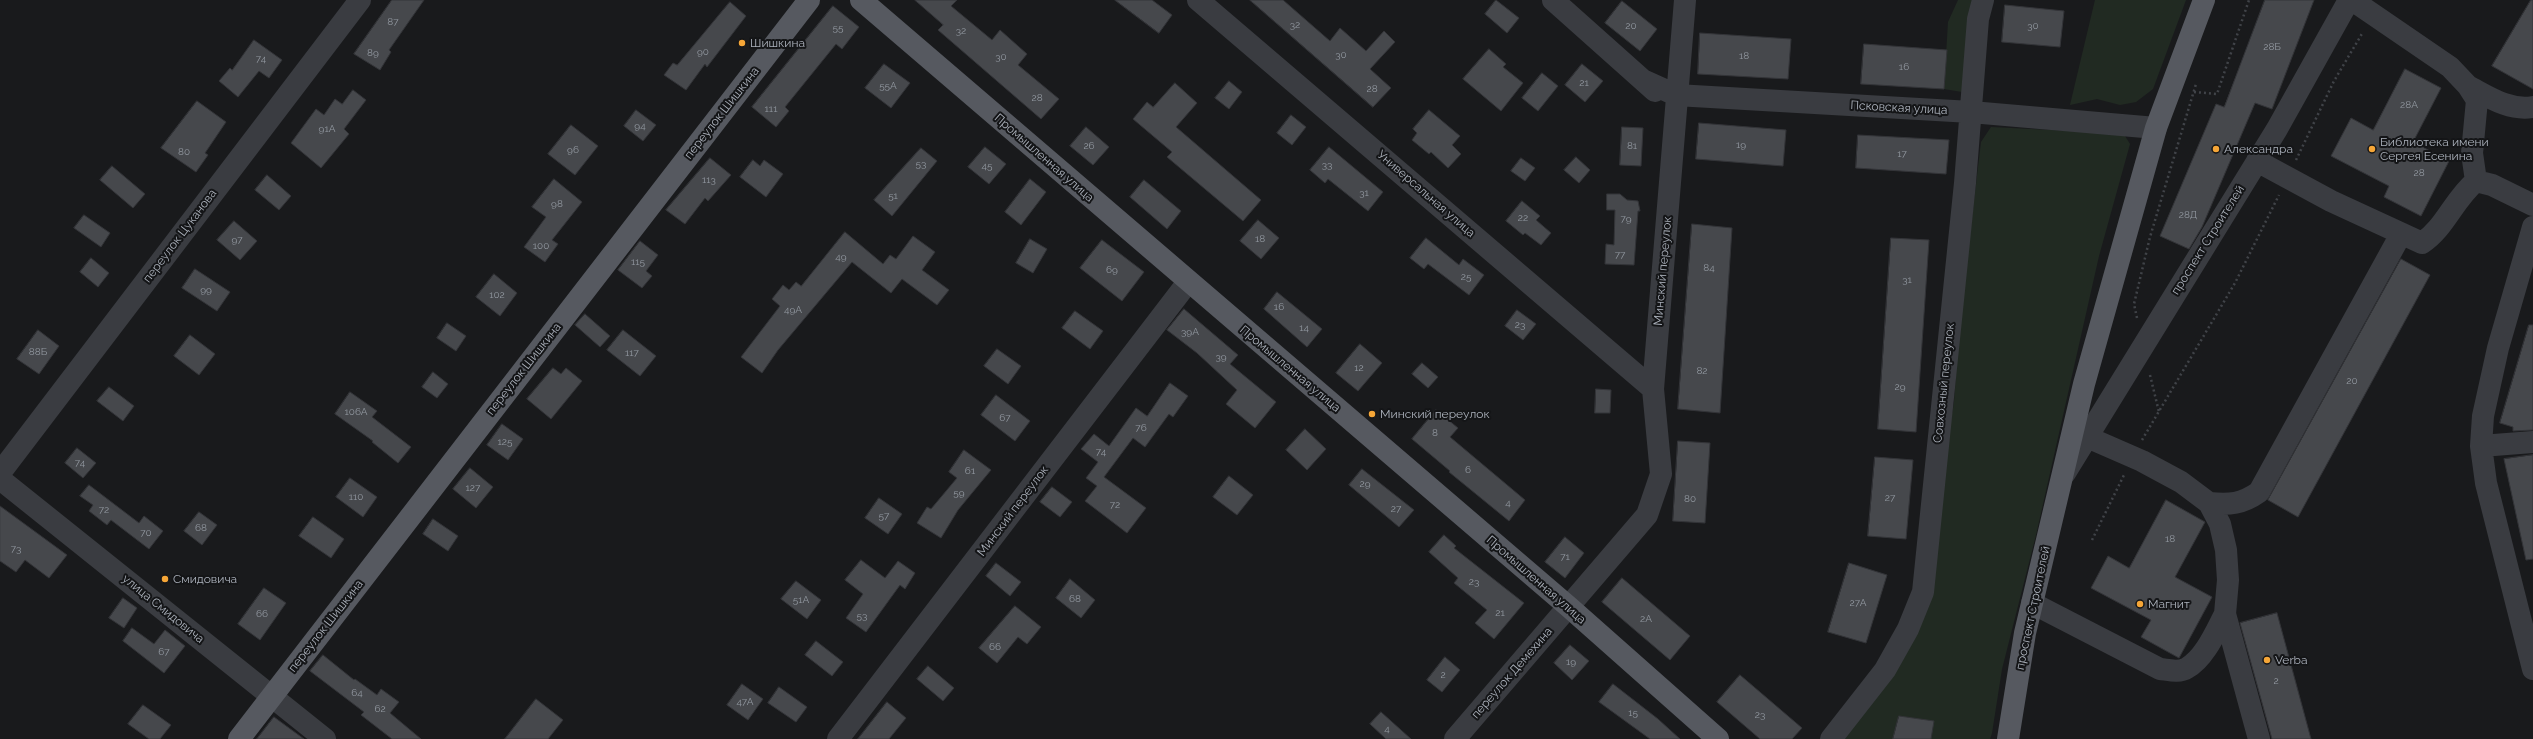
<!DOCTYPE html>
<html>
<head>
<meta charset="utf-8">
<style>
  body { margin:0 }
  canvas { display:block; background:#191a1c }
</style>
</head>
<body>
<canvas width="2533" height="739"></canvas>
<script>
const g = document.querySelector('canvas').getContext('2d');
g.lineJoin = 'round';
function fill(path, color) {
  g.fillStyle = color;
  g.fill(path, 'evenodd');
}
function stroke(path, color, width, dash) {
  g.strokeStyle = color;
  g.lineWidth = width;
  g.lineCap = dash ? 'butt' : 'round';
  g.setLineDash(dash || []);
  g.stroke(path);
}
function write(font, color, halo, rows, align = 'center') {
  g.font = font + ' Raleway,sans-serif';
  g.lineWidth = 4;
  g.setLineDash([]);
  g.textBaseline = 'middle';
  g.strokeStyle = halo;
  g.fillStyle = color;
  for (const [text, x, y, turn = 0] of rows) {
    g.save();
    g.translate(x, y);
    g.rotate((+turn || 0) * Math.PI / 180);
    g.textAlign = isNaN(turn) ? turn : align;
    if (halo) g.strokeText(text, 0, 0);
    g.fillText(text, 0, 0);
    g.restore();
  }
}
fill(new Path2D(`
  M 1958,0 L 1974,0 L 1962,92 L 1944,89 L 1948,22 Z
  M 2095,0 L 2186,0 L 2153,89 L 2136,102 L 2120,105 L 2097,99 L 2070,105 Z
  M 1991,127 L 2111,133 L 2125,136 L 2130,144 L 2099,256 L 2036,535 L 2002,669 L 1992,733 L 1990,739 L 1931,739 L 1933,721 L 1899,716 L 1893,739 L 1843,739 L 1915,633 L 1954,402 L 1960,320 L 1981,142 Z`), '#212a22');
const building = new Path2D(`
  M 392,0 L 424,0 L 389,50 L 391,52 L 380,70 L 354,54 Z
  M 915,0 L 957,0 L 951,6 L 992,40 L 1000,30 L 1027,54 L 1018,65 L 1059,99 L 1041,119 L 938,30 L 943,25 Z
  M 1115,0 L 1152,0 L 1172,15 L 1159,33 Z
  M 1250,0 L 1283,0 L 1330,41 L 1340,28 L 1366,51 L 1384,31 L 1395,42 L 1370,69 L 1391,88 L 1373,107 Z
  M 1496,0 L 1519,18 L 1507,33 L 1485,14 Z
  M 2265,0 L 2314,0 L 2272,109 L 2255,103 L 2202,227 L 2189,249 L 2160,236 L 2216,104 L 2224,107 Z
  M 2531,0 L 2533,0 L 2533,89 L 2492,66 Z
  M 1622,1 L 1657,29 L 1640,51 L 1605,23 Z
  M 730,2 L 746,16 L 707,67 L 705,64 L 686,90 L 664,75 L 673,63 L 677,65 Z
  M 2005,5 L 2064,11 L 2060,47 L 2002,42 Z
  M 833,6 L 859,27 L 842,49 L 836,44 L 785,107 L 789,111 L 776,127 L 752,107 Z
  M 1700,33 L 1791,39 L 1788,79 L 1698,74 Z
  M 254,40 L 282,60 L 269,78 L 259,71 L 238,97 L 219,81 L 230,68 L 232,70 Z
  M 1864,44 L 1947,50 L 1944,89 L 1861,84 Z
  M 1489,49 L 1506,64 L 1503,67 L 1523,83 L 1501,111 L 1463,79 Z
  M 884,64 L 910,83 L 891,108 L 865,88 Z
  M 1582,64 L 1603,81 L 1585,102 L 1565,85 Z
  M 2405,69 L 2441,88 L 2413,142 L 2449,161 L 2421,216 L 2384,197 L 2389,186 L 2331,156 L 2351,118 L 2373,130 Z
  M 1542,73 L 1558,86 L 1538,111 L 1522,98 Z
  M 1229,81 L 1242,92 L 1229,109 L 1215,98 Z
  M 1175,83 L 1197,103 L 1176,127 L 1261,200 L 1243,221 L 1167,157 L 1172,152 L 1133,119 L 1147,102 L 1153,107 Z
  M 353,90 L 366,100 L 344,129 L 349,134 L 321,168 L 291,143 L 316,109 L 324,115 L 335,99 L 342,104 Z
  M 197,101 L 226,122 L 205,153 L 208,155 L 196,172 L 161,148 Z
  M 636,110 L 656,125 L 643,141 L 624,126 Z
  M 1429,110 L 1460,136 L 1452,145 L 1461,154 L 1448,168 L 1431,152 L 1429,154 L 1412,140 L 1417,133 L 1413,129 Z
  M 1291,115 L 1306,127 L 1292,145 L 1277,133 Z
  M 1699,123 L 1786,130 L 1783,166 L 1696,159 Z
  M 571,125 L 598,146 L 575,175 L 548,154 Z
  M 1086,127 L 1109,147 L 1093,165 L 1070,146 Z
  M 1622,127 L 1643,128 L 1641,166 L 1620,165 Z
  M 1858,135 L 1949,140 L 1946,174 L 1856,168 Z
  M 985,147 L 1006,164 L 989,184 L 968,167 Z
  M 1329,147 L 1383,192 L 1368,211 L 1328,179 L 1325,183 L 1310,170 Z
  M 921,148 L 937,161 L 892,216 L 874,200 Z
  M 1576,157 L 1590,170 L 1579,183 L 1564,170 Z
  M 710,158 L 731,175 L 708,201 L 705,198 L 685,224 L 666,210 Z
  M 1521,158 L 1535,168 L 1525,181 L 1511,171 Z
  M 753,160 L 760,166 L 764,160 L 783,174 L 766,197 L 740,177 Z
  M 112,166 L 145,194 L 133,208 L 100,180 Z
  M 267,175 L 291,196 L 279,210 L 255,190 Z
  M 554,179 L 582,202 L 552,240 L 558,244 L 545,262 L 524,247 L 546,217 L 532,207 Z
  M 1030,179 L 1046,192 L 1021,225 L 1005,212 Z
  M 1144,180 L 1181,211 L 1167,229 L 1130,197 Z
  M 1607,194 L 1620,194 L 1627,200 L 1638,201 L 1640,211 L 1638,211 L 1634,265 L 1605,264 L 1606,244 L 1614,245 L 1615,210 L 1607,210 Z
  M 1522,201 L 1540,216 L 1536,220 L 1551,233 L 1541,245 L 1525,233 L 1523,235 L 1506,221 Z
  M 84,215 L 110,233 L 101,247 L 74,228 Z
  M 1258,220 L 1279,238 L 1261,259 L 1240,241 Z
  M 234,221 L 257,241 L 240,260 L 217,240 Z
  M 1692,224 L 1732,228 L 1720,413 L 1678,409 Z
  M 845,232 L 883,264 L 890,255 L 896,259 L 913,236 L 935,252 L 922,270 L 949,290 L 937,305 L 902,279 L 891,293 L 852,262 L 778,350 L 762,373 L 741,357 L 780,306 L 772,299 L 783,285 L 789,290 L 796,282 L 801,286 Z
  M 1426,238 L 1459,265 L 1463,259 L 1484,275 L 1469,295 L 1428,264 L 1424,269 L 1410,258 Z
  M 1891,238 L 1929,240 L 1916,432 L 1878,429 Z
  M 1030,239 L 1047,249 L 1033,273 L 1016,263 Z
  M 1102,240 L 1144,272 L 1122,301 L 1080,268 Z
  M 640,241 L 658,255 L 646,271 L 652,276 L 642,288 L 618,270 Z
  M 91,258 L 109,273 L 98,287 L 80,272 Z
  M 2401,259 L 2430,275 L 2298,517 L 2268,500 Z
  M 195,269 L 230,292 L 217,311 L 182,288 Z
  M 494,274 L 517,293 L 500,316 L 476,297 Z
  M 1277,292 L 1322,329 L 1307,347 L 1264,309 Z
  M 1184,309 L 1238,355 L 1230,364 L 1276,402 L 1255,428 L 1226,404 L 1237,390 L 1197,353 L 1167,330 Z
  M 1517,310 L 1536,324 L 1523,340 L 1505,326 Z
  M 1075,311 L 1103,331 L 1090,349 L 1062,328 Z
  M 585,314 L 610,336 L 600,347 L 575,325 Z
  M 447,323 L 466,336 L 456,351 L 437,338 Z
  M 2529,325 L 2533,325 L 2533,430 L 2513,431 L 2513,427 L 2500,423 Z
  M 38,330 L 59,346 L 39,374 L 17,359 Z
  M 623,330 L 656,356 L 640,376 L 607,350 Z
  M 190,335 L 215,354 L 199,375 L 174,356 Z
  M 1360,344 L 1382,363 L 1358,391 L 1336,373 Z
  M 997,349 L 1021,366 L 1008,384 L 984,366 Z
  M 1422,363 L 1438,377 L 1428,388 L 1412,374 Z
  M 553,368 L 561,374 L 566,368 L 582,381 L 551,419 L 527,399 Z
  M 433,372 L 448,384 L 437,398 L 422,387 Z
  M 1170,383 L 1188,396 L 1173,417 L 1169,414 L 1145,447 L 1133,438 L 1104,477 L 1146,508 L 1127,533 L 1085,501 L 1097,486 L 1086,478 L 1098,462 L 1081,449 L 1094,434 L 1109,446 L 1136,408 L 1147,416 Z
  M 109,387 L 134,406 L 123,421 L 97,401 Z
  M 1596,389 L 1611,390 L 1610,413 L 1595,413 Z
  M 350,392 L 377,411 L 372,417 L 411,447 L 398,463 L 372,442 L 373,441 L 335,414 Z
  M 996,395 L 1030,421 L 1015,441 L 981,415 Z
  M 1436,410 L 1458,428 L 1450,437 L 1525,500 L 1509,521 L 1449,472 L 1450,471 L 1412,439 Z
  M 502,424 L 523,439 L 508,460 L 487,445 Z
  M 1305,429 L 1326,449 L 1307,470 L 1286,450 Z
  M 1678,441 L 1710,443 L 1705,523 L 1673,521 Z
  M 77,448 L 96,463 L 83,478 L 65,463 Z
  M 964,450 L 991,470 L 958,510 L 941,538 L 917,523 L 927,507 L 931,509 L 957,478 L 949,472 Z
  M 2533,455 L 2533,559 L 2526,560 L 2504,459 Z
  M 1875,457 L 1913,460 L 1906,539 L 1868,536 Z
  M 470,468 L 493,487 L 476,508 L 453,489 Z
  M 1362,469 L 1414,510 L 1399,527 L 1349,485 Z
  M 1229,476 L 1253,495 L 1237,515 L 1213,497 Z
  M 350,478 L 377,497 L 363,517 L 336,497 Z
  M 89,485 L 139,523 L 144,516 L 163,531 L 149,549 L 111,520 L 107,525 L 89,511 L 93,505 L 80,496 Z
  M 1052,487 L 1072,502 L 1060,517 L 1040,502 Z
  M 879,498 L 902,514 L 888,534 L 865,518 Z
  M 2166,500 L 2205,522 L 2175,577 L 2212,597 L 2179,658 L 2141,637 L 2151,620 L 2091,588 L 2108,556 L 2129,568 Z
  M 0,506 L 67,555 L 49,578 L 25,560 L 16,572 L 0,561 Z
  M 199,512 L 217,525 L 202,545 L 184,531 Z
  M 313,517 L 344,539 L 331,558 L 299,536 Z
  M 433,519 L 458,536 L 448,551 L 423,534 Z
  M 1444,535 L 1456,546 L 1454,548 L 1524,603 L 1494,639 L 1475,623 L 1487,610 L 1454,583 L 1458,578 L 1429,552 Z
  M 1565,537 L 1584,553 L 1565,578 L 1545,562 Z
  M 861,560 L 885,578 L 898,561 L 915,573 L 905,589 L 900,585 L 866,632 L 846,618 L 863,594 L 845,580 Z
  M 996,563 L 1021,582 L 1010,596 L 986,576 Z
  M 1849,563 L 1887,575 L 1866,643 L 1828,632 Z
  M 1622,578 L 1690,636 L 1670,660 L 1602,602 Z
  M 1070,579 L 1095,600 L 1081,618 L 1056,598 Z
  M 796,581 L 821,600 L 807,619 L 781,599 Z
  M 264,588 L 286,603 L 260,640 L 238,624 Z
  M 123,598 L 137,608 L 124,628 L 109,618 Z
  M 1015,606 L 1041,627 L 1027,644 L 1018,637 L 997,663 L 979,648 Z
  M 2277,613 L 2311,739 L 2272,739 L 2240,623 Z
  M 132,628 L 154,644 L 165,630 L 185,646 L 164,673 L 123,641 Z
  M 816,641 L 843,662 L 832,676 L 805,655 Z
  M 1570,645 L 1589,661 L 1572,680 L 1554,663 Z
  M 323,655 L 354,680 L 355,679 L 377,695 L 381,689 L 399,702 L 390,713 L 421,739 L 392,739 L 361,715 L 364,712 L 310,671 Z
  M 1445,657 L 1460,670 L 1442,692 L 1427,680 Z
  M 928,666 L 954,688 L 943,701 L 917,679 Z
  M 1740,675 L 1802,728 L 1792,739 L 1760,739 L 1717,702 Z
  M 742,684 L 763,699 L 748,720 L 727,705 Z
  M 1613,684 L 1658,719 L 1680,739 L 1650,739 L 1599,702 Z
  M 779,687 L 807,707 L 796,722 L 768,703 Z
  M 536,699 L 563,720 L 548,739 L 505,739 Z
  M 887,702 L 906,718 L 889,739 L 858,739 Z
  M 143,705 L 171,725 L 160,739 L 149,739 L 128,724 Z
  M 1381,712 L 1411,739 L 1386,739 L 1370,724 Z
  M 1899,716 L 1934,721 L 1931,739 L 1893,739 Z
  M 274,717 L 304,739 L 257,739 Z`);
fill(building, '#46484c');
stroke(building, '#333438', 1);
stroke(new Path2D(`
  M 2194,92 L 2217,94 L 2249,0
  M 2296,160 L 2334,81 L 2363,32
  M 2137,318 L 2134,304 L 2150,237 L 2196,84
  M 2150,375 L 2159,412
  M 2142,440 L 2235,283 L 2279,195
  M 2092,540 L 2124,475`), '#404348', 2.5, [2, 3]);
stroke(new Path2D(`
  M 1198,0 L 1653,389
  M 1553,0 L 1655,91
  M 2352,0 L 2450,67 L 2468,86 L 2477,100 L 2472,153 L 2476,181
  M 1645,81 L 1676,95 L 1971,112 L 2156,128
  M 2468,86 C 2489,97 2509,111 2533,107
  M 2257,161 L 2331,201 L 2422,243 C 2445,228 2454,199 2476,181 L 2492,185 L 2533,205
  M 2533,227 L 2498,348 L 2483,416 L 2481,446 L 2486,483 L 2533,669
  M 2087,437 L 2142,461 L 2181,482 L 2209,503 L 2220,524 L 2226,550 L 2228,580 L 2225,614 L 2259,739
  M 2481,446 L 2533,442
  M 0,473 L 360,0
  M 2065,473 L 2277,129 L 2349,0
  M 0,479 L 325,739
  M 2209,503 C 2230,505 2242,504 2259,492 L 2401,234
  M 2032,603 L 2160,669 C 2169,670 2179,673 2187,668 C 2205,658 2216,631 2225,614
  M 838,739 L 1188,282
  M 1455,739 L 1647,515 L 1661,474 L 1653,389 L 1685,0
  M 1831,739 L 1885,670 L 1908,629 L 1923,592 L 1965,183 L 1978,19 L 1983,0`), '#3a3c41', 22);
stroke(new Path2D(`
  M 861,0 L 1569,607 L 1718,739
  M 239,739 L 809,0
  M 2008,739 L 2025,633 L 2084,384 L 2156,128 L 2204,0`), '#565960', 22);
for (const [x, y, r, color] of [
  [742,43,4,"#f6a637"],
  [2216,149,4,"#f6a637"],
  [2372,149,4,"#f6a637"],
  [1372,414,4,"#f6a637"],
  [165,579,4,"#f6a637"],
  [2140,604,4,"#f6a637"],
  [2267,660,4,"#f6a637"]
]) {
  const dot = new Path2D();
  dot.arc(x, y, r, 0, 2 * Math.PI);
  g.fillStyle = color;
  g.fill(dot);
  stroke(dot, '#141517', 1.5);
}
write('10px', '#9298a0', null, [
  ["87",393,22],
  ["32",1295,25],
  ["20",1631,26],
  ["30",2033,26],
  ["55",838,28],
  ["32",961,31],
  ["28Б",2272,47],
  ["90",703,52],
  ["89",373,53],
  ["30",1341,55],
  ["18",1744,56],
  ["30",1001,57],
  ["74",261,59],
  ["16",1904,67],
  ["21",1584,83],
  ["55А",888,86],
  ["28",1372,89],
  ["28",1037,98],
  ["28А",2409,105],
  ["111",771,109],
  ["94",640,126],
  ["91А",327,129],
  ["19",1741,145],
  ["26",1089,146],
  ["81",1632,146],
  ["96",573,150],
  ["80",184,152],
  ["17",1902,154],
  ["53",921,164],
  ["33",1327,165],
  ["45",987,166],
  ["28",2419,173],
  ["113",709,180],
  ["31",1364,193],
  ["51",893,196],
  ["98",557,204],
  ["28Д",2188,215],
  ["22",1523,218],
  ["79",1626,219],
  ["18",1260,239],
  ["97",237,240],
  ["100",541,246],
  ["77",1620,255],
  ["49",841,257],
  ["115",638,262],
  ["84",1709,268],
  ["69",1112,270],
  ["25",1466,277],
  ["31",1907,280],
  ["99",206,290],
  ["102",497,295],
  ["16",1279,307],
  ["49А",793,310],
  ["23",1520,325],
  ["14",1304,328],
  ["39А",1190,332],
  ["88Б",38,352],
  ["117",632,353],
  ["39",1221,357],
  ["12",1359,368],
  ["82",1702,371],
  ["20",2352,381],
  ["29",1900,387],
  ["106А",356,412],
  ["67",1005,418],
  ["76",1141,428],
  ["8",1435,433],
  ["125",505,442],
  ["74",1101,452],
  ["74",80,463],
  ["6",1468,470],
  ["61",970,471],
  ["29",1365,484],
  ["127",473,488],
  ["59",959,493],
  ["110",356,497],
  ["27",1890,498],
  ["80",1690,499],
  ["4",1508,503],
  ["72",1115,505],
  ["27",1396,509],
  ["72",104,510],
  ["57",884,516],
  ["68",201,528],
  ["70",146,533],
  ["18",2170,539],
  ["73",16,549],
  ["71",1565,557],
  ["23",1474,582],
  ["68",1075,599],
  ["51А",801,600],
  ["27А",1858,603],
  ["21",1500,613],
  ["66",262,614],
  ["53",862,616],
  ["2А",1646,619],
  ["66",995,647],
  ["67",164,652],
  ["19",1571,662],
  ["2",1443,675],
  ["2",2276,681],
  ["64",357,693],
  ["47А",745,702],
  ["62",380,709],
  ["15",1633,713],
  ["23",1760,715],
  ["4",1387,729]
]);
write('12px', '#acb2bc', '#141517', [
  ["Шишкина",750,43],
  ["Библиотека имени",2380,142],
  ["Сергея Есенина",2380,156],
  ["Александра",2224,149],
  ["Минский переулок",1380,414],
  ["Смидовича",173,579],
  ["Магнит",2148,604],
  ["Verba",2275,660]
], 'left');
write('12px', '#acb2bc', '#141517', [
  ["Псковская улица",1899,108,3],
  ["переулок Шишкина",722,113,-52],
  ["Промышленная улица",1044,158,41],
  ["Универсальная улица",1426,194,41],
  ["переулок Цуканова",180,236,-53],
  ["проспект Строителей",2208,240,-58],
  ["Минский переулок",1663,271,-85],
  ["переулок Шишкина",524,369,-52],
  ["Промышленная улица",1290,369,40],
  ["Совхозный переулок",1944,383,-84],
  ["Минский переулок",1013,511,-53],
  ["Промышленная улица",1536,580,41],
  ["проспект Строителей",2033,608,-78],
  ["улица Смидовича",163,609,39],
  ["переулок Шишкина",326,626,-52],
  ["переулок Демехина",1512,673,-49]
]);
</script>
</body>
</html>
